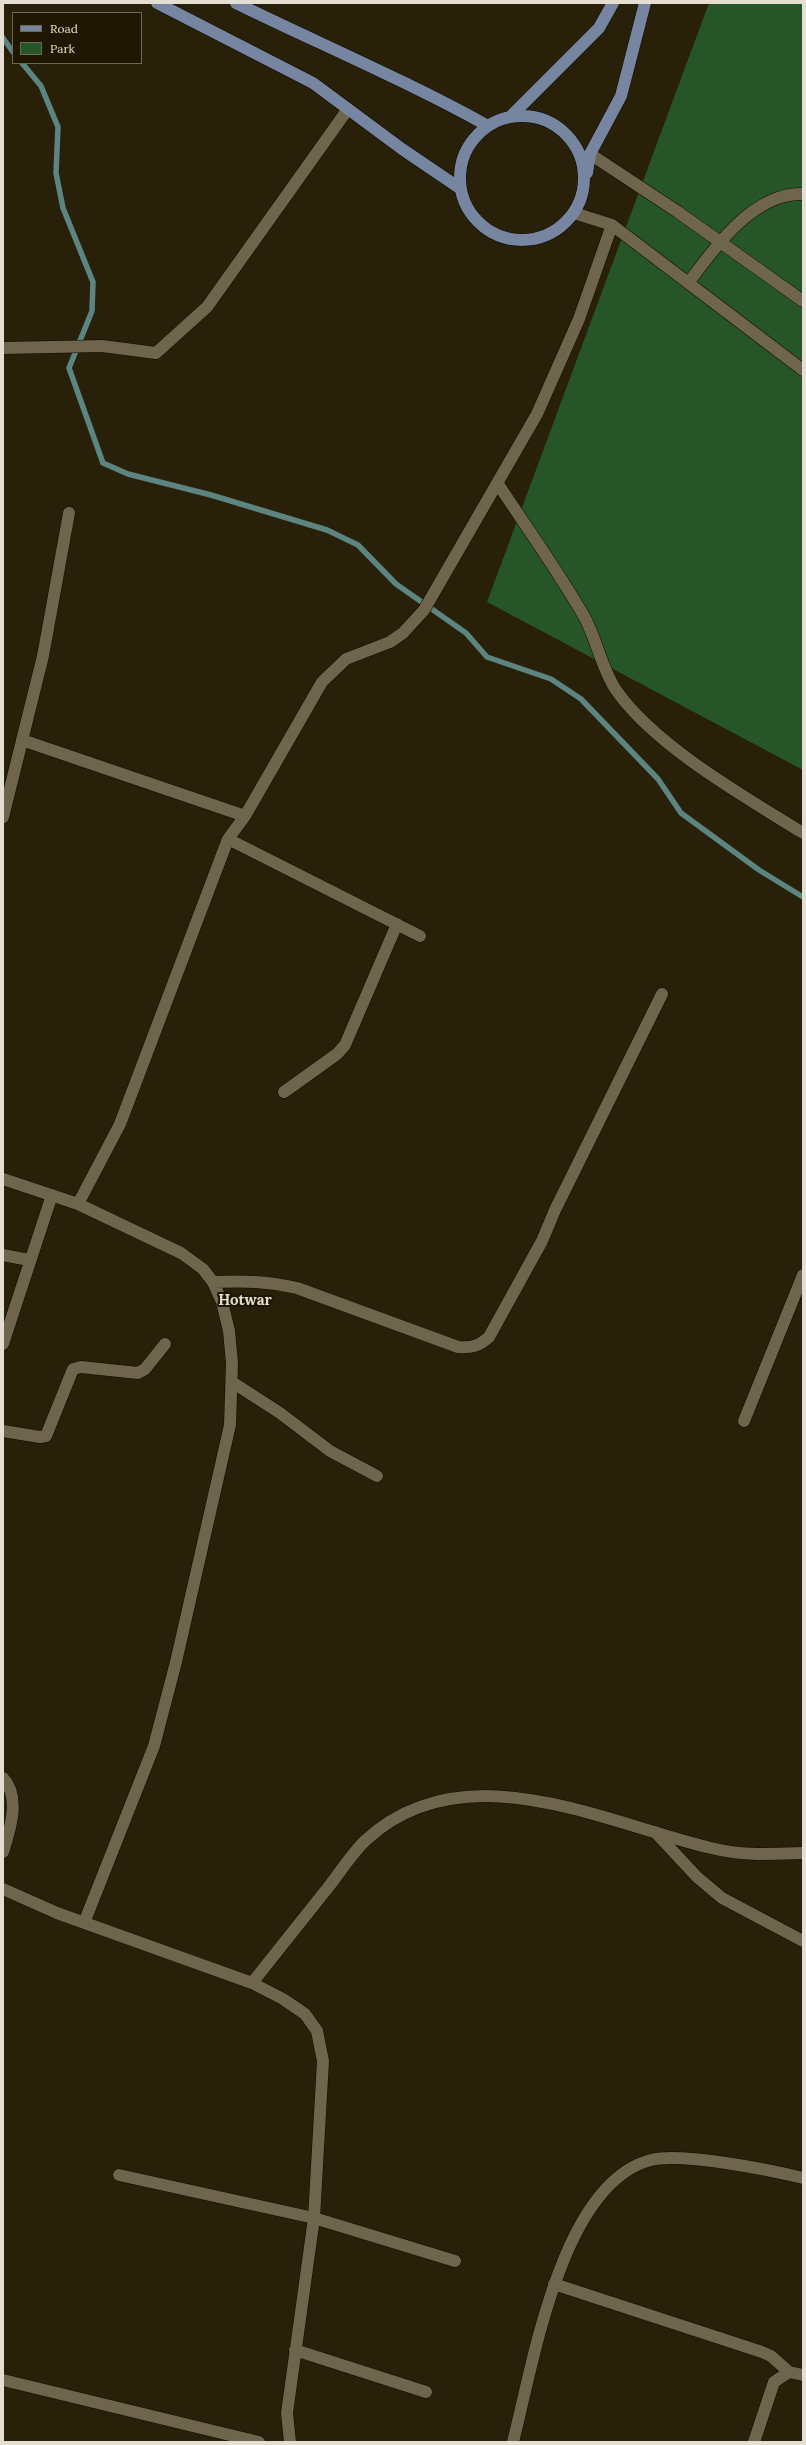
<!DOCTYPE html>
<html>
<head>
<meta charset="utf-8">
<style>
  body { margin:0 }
  #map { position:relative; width:806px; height:2445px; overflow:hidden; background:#282009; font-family:Lora,serif }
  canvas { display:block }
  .frame { position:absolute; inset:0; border:4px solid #e4dfd1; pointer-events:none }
  .legend { position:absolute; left:12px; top:12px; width:130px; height:52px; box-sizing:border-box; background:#1f1702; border:1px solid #6e6755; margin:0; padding:5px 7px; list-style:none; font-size:12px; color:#e4dfd1 }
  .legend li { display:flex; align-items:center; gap:8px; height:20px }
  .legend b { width:20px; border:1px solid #6e6755 }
</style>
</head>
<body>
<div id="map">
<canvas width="806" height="2445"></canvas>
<div class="frame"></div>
<ul class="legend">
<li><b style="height:5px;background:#7786a0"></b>Road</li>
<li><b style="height:11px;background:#265628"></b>Park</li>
</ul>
</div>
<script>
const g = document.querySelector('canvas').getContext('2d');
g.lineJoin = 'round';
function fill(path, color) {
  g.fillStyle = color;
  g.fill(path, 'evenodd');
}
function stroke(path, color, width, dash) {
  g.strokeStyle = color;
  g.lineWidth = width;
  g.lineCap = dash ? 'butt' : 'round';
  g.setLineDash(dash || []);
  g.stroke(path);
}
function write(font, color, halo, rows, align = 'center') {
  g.font = font + ' Lora,serif';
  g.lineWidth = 4;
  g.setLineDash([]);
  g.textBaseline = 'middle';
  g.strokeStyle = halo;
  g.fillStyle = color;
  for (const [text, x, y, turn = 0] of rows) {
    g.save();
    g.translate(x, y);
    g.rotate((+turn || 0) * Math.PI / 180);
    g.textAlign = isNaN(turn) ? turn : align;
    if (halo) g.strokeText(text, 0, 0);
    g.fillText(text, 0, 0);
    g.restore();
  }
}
fill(new Path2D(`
  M 709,3 L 803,3 L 803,770 L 487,602 Z`), '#265628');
stroke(new Path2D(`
  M 3,38 L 13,52
  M 22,63 L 41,86 L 58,127 L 56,173 L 63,208 L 93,282 L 92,311 L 69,368 L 103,463 L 128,474 L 211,495 L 327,530 L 358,545 L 396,584 L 466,633 L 487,657 L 551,679 L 581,699 L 658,779 L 681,813 L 759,870 L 803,897`), '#5c8581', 5.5);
const minor = new Path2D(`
  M 590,154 L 678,212 L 803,301
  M 574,213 L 612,225 L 803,370
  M 689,282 C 715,247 754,192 803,194
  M 3,348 L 102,346 L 156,353 L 207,307 L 348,109
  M 498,484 C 527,528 559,572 585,618 C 597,641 602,669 616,690 C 655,746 745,797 803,833
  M 22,740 L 245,816
  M 3,817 L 43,656 L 69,513
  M 228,839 L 420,936
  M 284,1092 L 337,1054 L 345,1045 L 397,924
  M 3,1179 L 78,1204 L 181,1253 L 203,1269 L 213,1282 L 222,1302 L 229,1331 L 232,1363 L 230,1425 L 176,1662 L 154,1746 L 84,1923
  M 78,1204 L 120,1124 L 228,839 L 245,816 L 322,682 L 346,659 L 390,642 L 403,633 L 424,610 L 537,414 L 579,319 L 612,225
  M 3,1255 L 29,1260
  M 213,1282 C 244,1281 267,1281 297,1288 L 458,1347 C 472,1348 479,1346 489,1337 L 542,1241 L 555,1210 L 662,994
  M 3,1344 L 52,1195
  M 232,1382 L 280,1413 L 330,1451 L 377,1476
  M 744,1421 L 803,1275
  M 3,1431 L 40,1437 L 46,1436 L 73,1369 L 81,1367 L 138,1373 L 145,1369 L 165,1344
  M 3,1778 C 21,1797 10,1830 3,1852
  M 655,1832 L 697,1877 L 722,1898 L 803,1941
  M 3,1889 L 57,1913 L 252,1983 L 283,1999 L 305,2014 L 317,2031 L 323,2061 L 314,2218 L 287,2413 L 290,2442
  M 252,1983 C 278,1950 304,1918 330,1885 C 341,1871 352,1853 366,1840 C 464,1750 602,1822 711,1848 C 742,1856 772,1854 803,1853
  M 119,2175 L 314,2218 L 455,2261
  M 554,2284 L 762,2352 L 771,2356 L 789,2372
  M 295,2350 L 426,2392
  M 3,2380 L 259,2442
  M 513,2442 C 533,2365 561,2183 651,2160 C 681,2152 770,2170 803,2178
  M 754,2442 L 774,2382 L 789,2372 L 803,2375`);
const major = new Path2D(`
  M 157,3 L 313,83 L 402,149 L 461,189
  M 236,3 C 320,44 407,81 488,126
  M 511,116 L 599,28 L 613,3
  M460 178a62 62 0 1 1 124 0a62 62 0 1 1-124 0Z
  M 587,173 L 590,154 L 621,96 L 645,3`);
stroke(minor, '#110900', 13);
stroke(major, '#110900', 13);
stroke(minor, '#6e654c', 12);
stroke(major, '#7786a0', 12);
write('bold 15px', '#e4dfd1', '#1f1702', [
  ["Hotwar",245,1301]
]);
</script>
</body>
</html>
